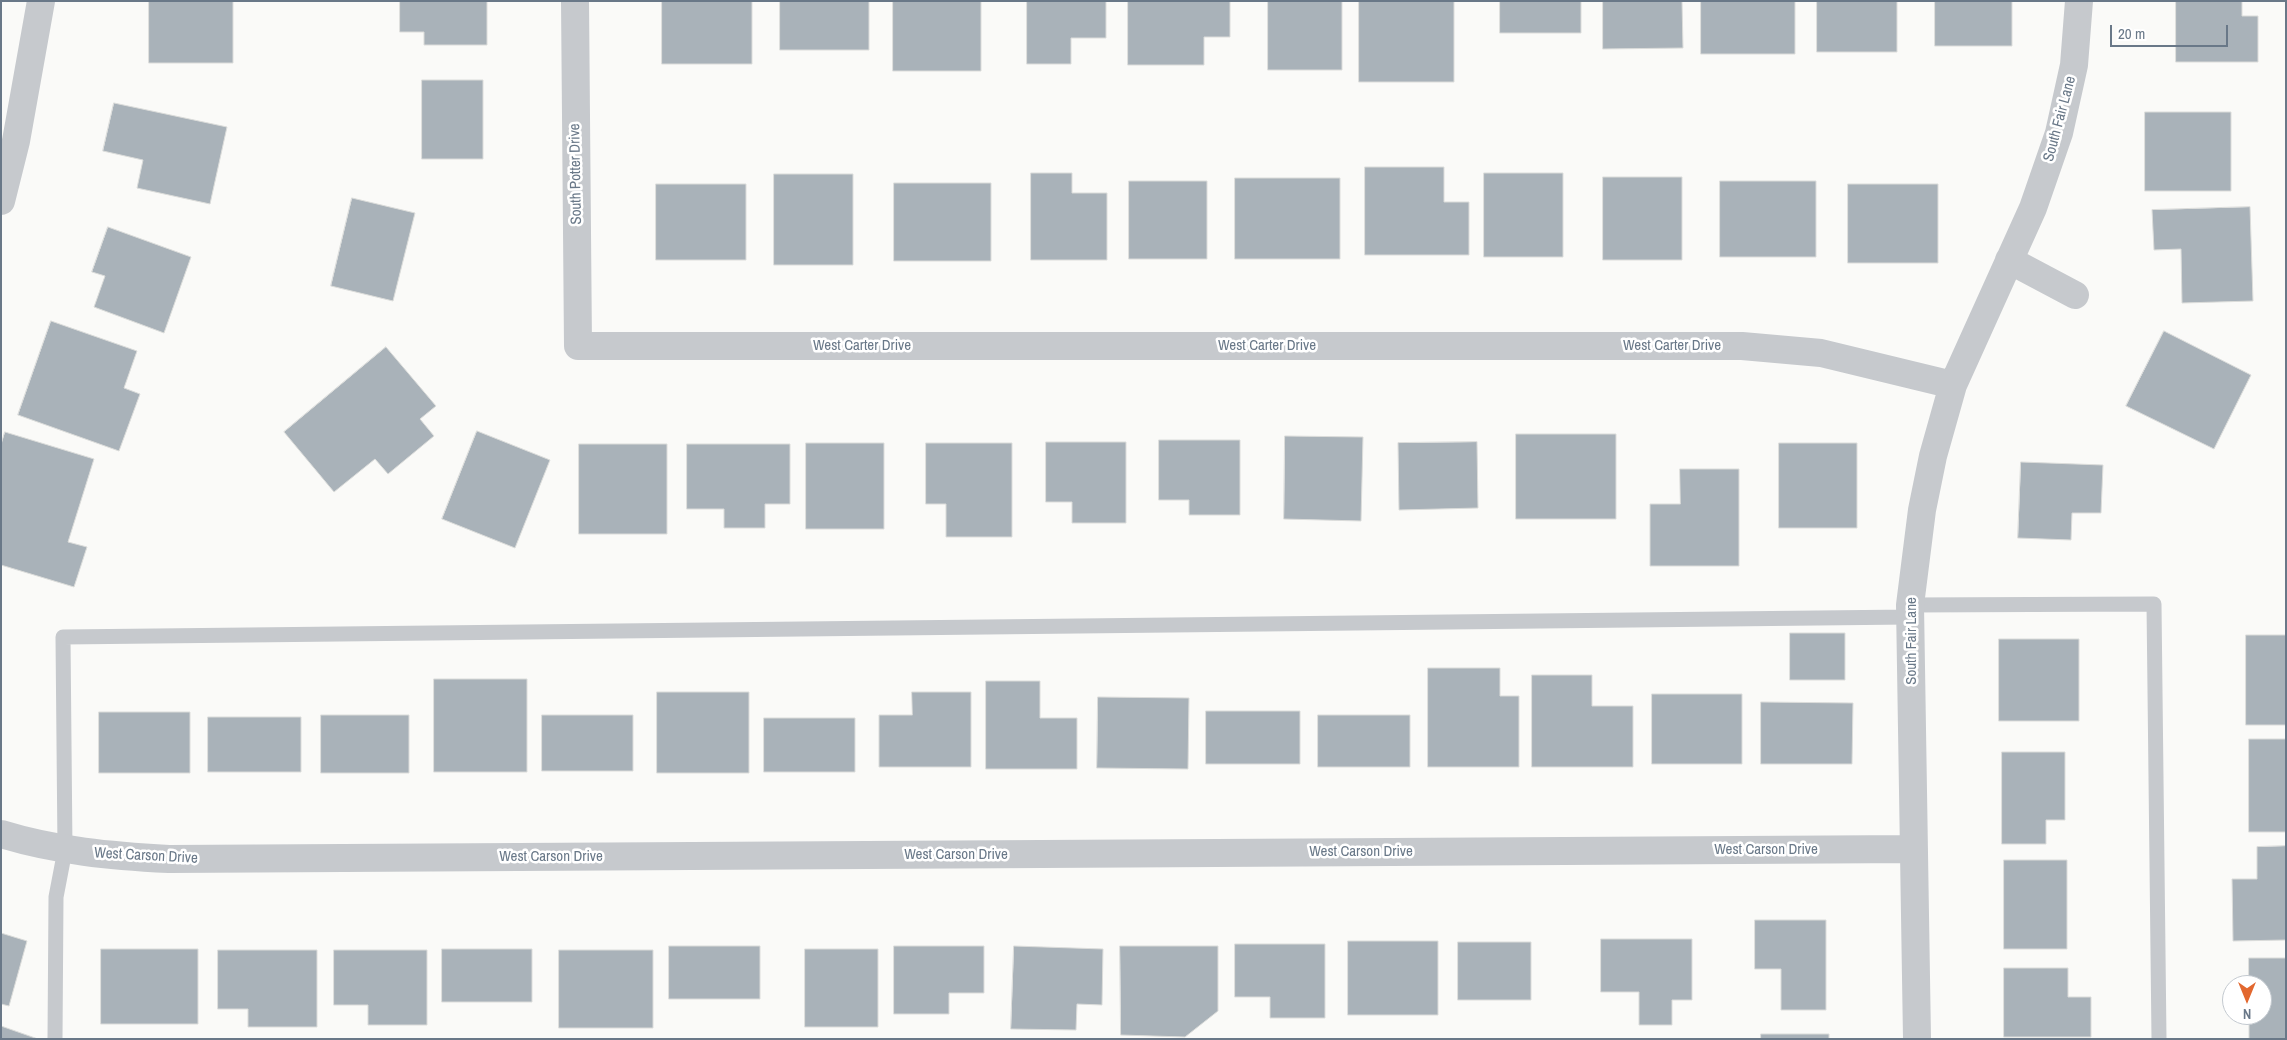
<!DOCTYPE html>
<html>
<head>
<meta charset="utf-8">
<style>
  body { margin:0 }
  #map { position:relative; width:2287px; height:1040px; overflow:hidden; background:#fafaf8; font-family:"Archivo Narrow",sans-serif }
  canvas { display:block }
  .frame { position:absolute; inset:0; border:2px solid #697888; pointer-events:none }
  .north { position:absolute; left:2222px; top:975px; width:50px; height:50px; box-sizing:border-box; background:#fff; border:1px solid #c3c9cf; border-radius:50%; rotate:180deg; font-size:14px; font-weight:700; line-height:20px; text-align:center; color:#697888 }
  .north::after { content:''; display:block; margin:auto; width:18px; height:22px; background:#e2682f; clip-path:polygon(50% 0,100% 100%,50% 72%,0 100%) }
  .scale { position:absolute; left:2110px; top:25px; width:118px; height:22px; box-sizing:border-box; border:2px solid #697888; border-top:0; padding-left:6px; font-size:15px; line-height:18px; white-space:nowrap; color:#697888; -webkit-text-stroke:4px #fff; paint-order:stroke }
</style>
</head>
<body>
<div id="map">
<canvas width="2287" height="1040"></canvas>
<div class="frame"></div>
<div class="north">N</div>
<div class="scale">20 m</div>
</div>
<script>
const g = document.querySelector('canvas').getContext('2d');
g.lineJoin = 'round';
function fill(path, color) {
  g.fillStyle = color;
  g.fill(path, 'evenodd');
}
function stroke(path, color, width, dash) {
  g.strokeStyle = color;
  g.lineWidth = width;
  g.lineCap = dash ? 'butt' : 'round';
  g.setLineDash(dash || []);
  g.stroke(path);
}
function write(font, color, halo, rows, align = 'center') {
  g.font = font + ' "Archivo Narrow",sans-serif';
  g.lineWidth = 5;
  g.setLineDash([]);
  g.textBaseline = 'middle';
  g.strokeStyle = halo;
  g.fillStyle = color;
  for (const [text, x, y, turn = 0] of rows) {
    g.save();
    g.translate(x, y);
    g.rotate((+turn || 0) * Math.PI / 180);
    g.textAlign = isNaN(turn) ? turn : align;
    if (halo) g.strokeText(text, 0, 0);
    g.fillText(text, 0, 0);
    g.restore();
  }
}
const building = new Path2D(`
  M 149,1 L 233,1 L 233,63 L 149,63 Z
  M 400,1 L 487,1 L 487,45 L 424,45 L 424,32 L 400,32 Z
  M 662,1 L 752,1 L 752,64 L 662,64 Z
  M 780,1 L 869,1 L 869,50 L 780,50 Z
  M 893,1 L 981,1 L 981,71 L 893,71 Z
  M 1027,1 L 1106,1 L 1106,38 L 1071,38 L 1071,64 L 1027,64 Z
  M 1128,1 L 1230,1 L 1230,37 L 1204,37 L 1204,65 L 1128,65 Z
  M 1268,1 L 1342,1 L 1342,70 L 1268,70 Z
  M 1359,1 L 1454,1 L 1454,82 L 1359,82 Z
  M 1500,1 L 1581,1 L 1581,33 L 1500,33 Z
  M 1603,1 L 1682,1 L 1683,48 L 1603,49 Z
  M 1701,1 L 1795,1 L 1795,54 L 1701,54 Z
  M 1817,1 L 1897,1 L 1897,52 L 1817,52 Z
  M 1935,1 L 2012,1 L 2012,46 L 1935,46 Z
  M 2176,1 L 2242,1 L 2242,16 L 2258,16 L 2258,62 L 2176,62 Z
  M 422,80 L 483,80 L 483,159 L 422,159 Z
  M 114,103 L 227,127 L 210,204 L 137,188 L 143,160 L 103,151 Z
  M 2145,112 L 2231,112 L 2231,191 L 2145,191 Z
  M 1365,167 L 1444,167 L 1444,202 L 1469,202 L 1469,255 L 1365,255 Z
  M 1031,173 L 1072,173 L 1072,193 L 1107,193 L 1107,260 L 1031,260 Z
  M 1484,173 L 1563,173 L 1563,257 L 1484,257 Z
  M 774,174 L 853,174 L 853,265 L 774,265 Z
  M 1603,177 L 1682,177 L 1682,260 L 1603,260 Z
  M 1235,178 L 1340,178 L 1340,259 L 1235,259 Z
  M 1129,181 L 1207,181 L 1207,259 L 1129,259 Z
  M 1720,181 L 1816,181 L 1816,257 L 1720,257 Z
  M 894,183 L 991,183 L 991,261 L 894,261 Z
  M 656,184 L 746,184 L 746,260 L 656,260 Z
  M 1848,184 L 1938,184 L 1938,263 L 1848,263 Z
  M 352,198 L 415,213 L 393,301 L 331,286 Z
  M 2250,207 L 2253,301 L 2182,303 L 2181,249 L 2154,250 L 2152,210 Z
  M 108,227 L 191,257 L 164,333 L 94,307 L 105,276 L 92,272 Z
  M 51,321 L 137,351 L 124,388 L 140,394 L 119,451 L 18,415 Z
  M 2164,331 L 2251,375 L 2214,449 L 2126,406 Z
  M 386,347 L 436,406 L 420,419 L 434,436 L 388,474 L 375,459 L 334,492 L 284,432 Z
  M 477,431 L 550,460 L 515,548 L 442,519 Z
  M 5,432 L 94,459 L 68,542 L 87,547 L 74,587 L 1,565 L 1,445 Z
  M 1516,434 L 1616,434 L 1616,519 L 1516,519 Z
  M 1285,436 L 1363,437 L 1361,521 L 1284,519 Z
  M 1159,440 L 1240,440 L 1240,515 L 1189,515 L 1189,500 L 1159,500 Z
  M 1046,442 L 1126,442 L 1126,523 L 1072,523 L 1072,502 L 1046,502 Z
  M 1477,442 L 1478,508 L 1399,510 L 1398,443 Z
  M 806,443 L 884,443 L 884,529 L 806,529 Z
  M 926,443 L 1012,443 L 1012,537 L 946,537 L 946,504 L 926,504 Z
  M 1779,443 L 1857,443 L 1857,528 L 1779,528 Z
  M 579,444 L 667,444 L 667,534 L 579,534 Z
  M 687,444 L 790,444 L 790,504 L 765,504 L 765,528 L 724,528 L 724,509 L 687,509 Z
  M 2021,462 L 2103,465 L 2101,513 L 2072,513 L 2071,540 L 2018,538 Z
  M 1680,469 L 1739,469 L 1739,566 L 1650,566 L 1650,504 L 1680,504 Z
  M 1790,633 L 1845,633 L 1845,680 L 1790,680 Z
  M 2246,635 L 2286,635 L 2286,725 L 2246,725 Z
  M 1999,639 L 2079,639 L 2079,721 L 1999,721 Z
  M 1428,668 L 1500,668 L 1500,696 L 1519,696 L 1519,767 L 1428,767 Z
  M 1532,675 L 1592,675 L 1592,706 L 1633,706 L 1633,767 L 1532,767 Z
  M 434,679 L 527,679 L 527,772 L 434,772 Z
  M 986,681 L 1040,681 L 1040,718 L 1077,718 L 1077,769 L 986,769 Z
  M 657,692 L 749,692 L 749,773 L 657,773 Z
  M 912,692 L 971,692 L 971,767 L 879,767 L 879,715 L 912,715 Z
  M 1652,694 L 1742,694 L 1742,764 L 1652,764 Z
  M 1098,697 L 1189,698 L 1188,769 L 1097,768 Z
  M 1761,702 L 1853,703 L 1852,764 L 1761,764 Z
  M 1206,711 L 1300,711 L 1300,764 L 1206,764 Z
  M 99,712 L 190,712 L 190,773 L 99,773 Z
  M 321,715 L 409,715 L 409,773 L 321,773 Z
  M 542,715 L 633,715 L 633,771 L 542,771 Z
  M 1318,715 L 1410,715 L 1410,767 L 1318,767 Z
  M 208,717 L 301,717 L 301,772 L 208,772 Z
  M 764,718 L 855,718 L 855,772 L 764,772 Z
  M 2249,739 L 2286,739 L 2286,832 L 2249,832 Z
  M 2002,752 L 2065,752 L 2065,820 L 2046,820 L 2046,844 L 2002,844 Z
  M 2286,846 L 2286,940 L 2233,941 L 2232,879 L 2257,879 L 2257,847 Z
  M 2004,860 L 2067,860 L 2067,949 L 2004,949 Z
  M 1755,920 L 1826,920 L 1826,1010 L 1781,1010 L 1781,969 L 1755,969 Z
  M 1,933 L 27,941 L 9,1006 L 1,1004 Z
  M 1601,939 L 1692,939 L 1692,1000 L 1672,1000 L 1672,1025 L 1639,1025 L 1639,992 L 1601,992 Z
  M 1348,941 L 1438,941 L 1438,1015 L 1348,1015 Z
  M 1458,942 L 1531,942 L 1531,1000 L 1458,1000 Z
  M 1235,944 L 1325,944 L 1325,1018 L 1270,1018 L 1270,997 L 1235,997 Z
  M 669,946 L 760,946 L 760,999 L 669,999 Z
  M 894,946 L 984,946 L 984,993 L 949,993 L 949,1014 L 894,1014 Z
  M 1014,946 L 1103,949 L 1102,1005 L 1077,1004 L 1076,1030 L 1011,1029 Z
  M 1120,946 L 1218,946 L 1218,1011 L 1185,1037 L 1121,1035 Z
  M 101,949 L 198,949 L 198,1024 L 101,1024 Z
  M 442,949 L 532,949 L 532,1002 L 442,1002 Z
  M 805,949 L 878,949 L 878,1027 L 805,1027 Z
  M 218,950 L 317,950 L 317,1027 L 248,1027 L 248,1009 L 218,1009 Z
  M 334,950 L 427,950 L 427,1025 L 368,1025 L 368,1005 L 334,1005 Z
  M 559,950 L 653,950 L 653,1028 L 559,1028 Z
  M 2249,958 L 2286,958 L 2286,1039 L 2249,1039 L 2249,1015 L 2262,1015 L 2262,985 L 2249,985 Z
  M 2004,968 L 2068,968 L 2068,997 L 2091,997 L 2091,1037 L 2004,1037 Z
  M 1,1026 L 38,1039 L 1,1039 Z
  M 1761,1034 L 1829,1034 L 1829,1039 L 1761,1039 Z`);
fill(building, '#a9b2b9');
stroke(building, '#dbdcda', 1);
stroke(new Path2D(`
  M 1910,605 L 2154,604 L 2159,1039
  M 55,1039 L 56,897 L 65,850 L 63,637 L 1910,617`), '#c6c9cd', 15);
stroke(new Path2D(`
  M 575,1 L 578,346 L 1742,346 L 1821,353 L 1953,385
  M 1,201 L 16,141 L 41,1
  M 2009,260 L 2075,295
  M 1,834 C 56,851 112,856 169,859 L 1914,849
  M 1917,1039 L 1910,605 L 1922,510 L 1933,456 L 1953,385 L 2033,208 L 2059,133 L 2074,65 L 2079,1`), '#c6c9cd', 28);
write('15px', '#697888', '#fff', [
  ["South Fair Lane",2060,119,-75],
  ["South Potter Drive",576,174,-91],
  ["West Carter Drive",862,346],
  ["West Carter Drive",1267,346],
  ["West Carter Drive",1672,346],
  ["South Fair Lane",1912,641,-90],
  ["West Carson Drive",1766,850],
  ["West Carson Drive",1361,852],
  ["West Carson Drive",956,855],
  ["West Carson Drive",146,856,3],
  ["West Carson Drive",551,857]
]);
</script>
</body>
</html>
